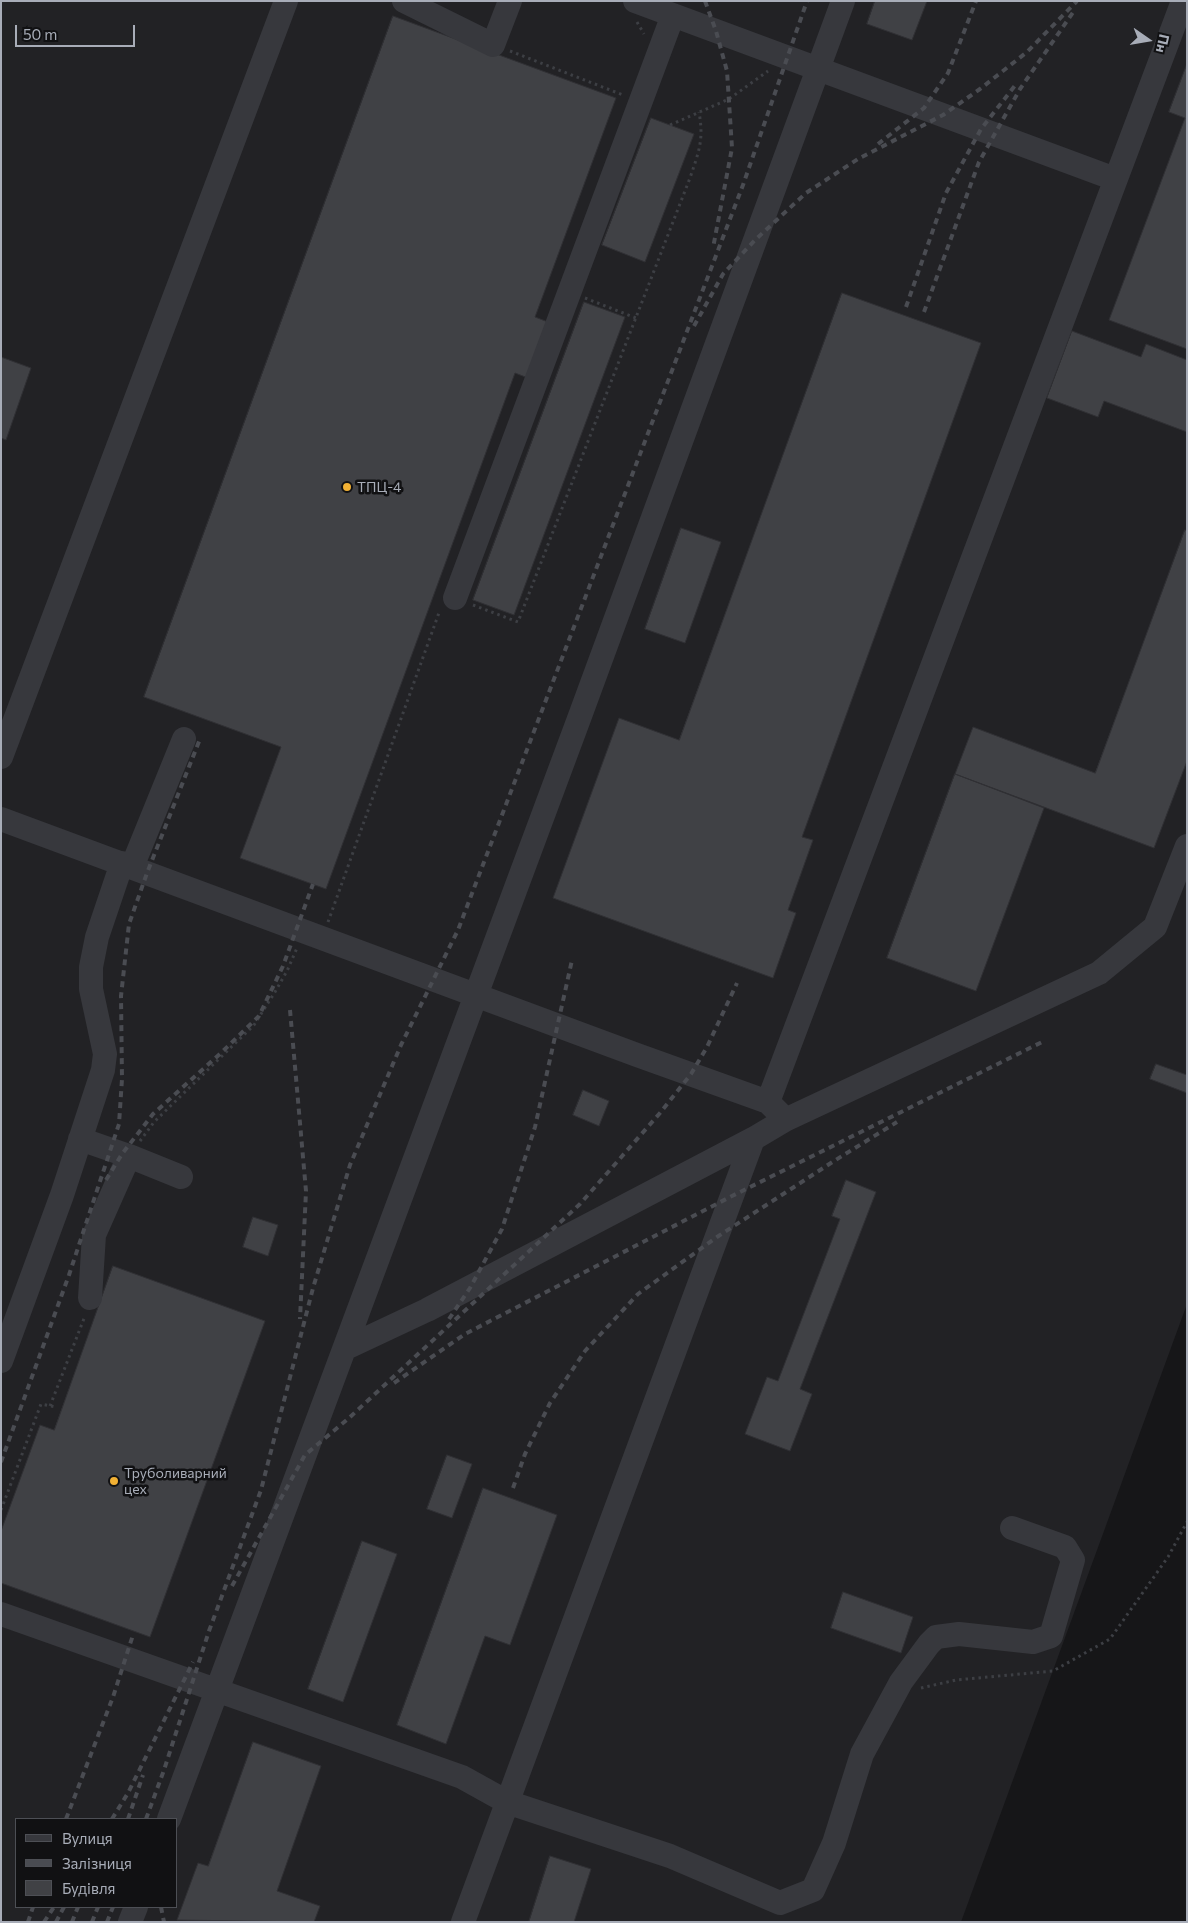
<!DOCTYPE html>
<html>
<head>
<meta charset="utf-8">
<style>
  body { margin:0 }
  #map { position:relative; width:1188px; height:1923px; overflow:hidden; background:#161618; font-family:Commissioner,sans-serif }
  canvas { display:block }
  .frame { position:absolute; inset:0; border:2px solid #a8adb8; pointer-events:none }
  .legend { position:absolute; left:15px; top:1818px; width:162px; height:90px; box-sizing:border-box; background:#111113; border:1px solid #4d4f55; margin:0; padding:6px 9px; list-style:none; font-size:15px; color:#a8adb8 }
  .legend li { display:flex; align-items:center; gap:10px; height:25px }
  .legend b { width:25px; border:1px solid #4d4f55 }
  .north { position:absolute; left:1123px; top:15px; width:50px; height:50px; -webkit-text-stroke:4px #111113; paint-order:stroke; rotate:103deg; font-size:14px; font-weight:700; line-height:20px; text-align:center; color:#a8adb8 }
  .north::after { content:''; display:block; margin:auto; width:18px; height:22px; background:#a8adb8; clip-path:polygon(50% 0,100% 100%,50% 72%,0 100%) }
  .scale { position:absolute; left:15px; top:25px; width:120px; height:22px; box-sizing:border-box; border:2px solid #a8adb8; border-top:0; padding-left:6px; font-size:15px; line-height:18px; white-space:nowrap; color:#a8adb8; -webkit-text-stroke:4px #111113; paint-order:stroke }
</style>
</head>
<body>
<div id="map">
<canvas width="1188" height="1923"></canvas>
<div class="frame"></div>
<ul class="legend">
<li><b style="height:6px;background:#37383d"></b>Вулиця</li>
<li><b style="height:6px;background:#4a4c52"></b>Залізниця</li>
<li><b style="height:14px;background:#404145"></b>Будівля</li>
</ul>
<div class="north">Пн</div>
<div class="scale">50 m</div>
</div>
<script>
const g = document.querySelector('canvas').getContext('2d');
g.lineJoin = 'round';
function fill(path, color) {
  g.fillStyle = color;
  g.fill(path, 'evenodd');
}
function stroke(path, color, width, dash) {
  g.strokeStyle = color;
  g.lineWidth = width;
  g.lineCap = dash ? 'butt' : 'round';
  g.setLineDash(dash || []);
  g.stroke(path);
}
function write(font, color, halo, rows, align = 'center') {
  g.font = font + ' Commissioner,sans-serif';
  g.lineWidth = 5;
  g.setLineDash([]);
  g.textBaseline = 'middle';
  g.strokeStyle = halo;
  g.fillStyle = color;
  for (const [text, x, y, turn = 0] of rows) {
    g.save();
    g.translate(x, y);
    g.rotate((+turn || 0) * Math.PI / 180);
    g.textAlign = isNaN(turn) ? turn : align;
    if (halo) g.strokeText(text, 0, 0);
    g.fillText(text, 0, 0);
    g.restore();
  }
}
fill(new Path2D(`
  M 1,1 L 1187,1 L 1187,1304 L 961,1922 L 1,1922 ZM 16,1819 L 176,1819 L 176,1907 L 16,1907 Z`), '#222225');
const building = new Path2D(`
  M 875,1 L 927,1 L 912,40 L 867,24 Z
  M 393,16 L 616,98 L 535,317 L 548,322 L 528,378 L 515,373 L 326,889 L 240,858 L 281,747 L 144,697 Z
  M 1187,64 L 1187,349 L 1109,320 L 1185,118 L 1169,112 Z
  M 651,118 L 694,134 L 645,262 L 602,245 Z
  M 842,293 L 981,343 L 802,837 L 813,840 L 788,910 L 796,913 L 773,978 L 553,898 L 619,718 L 679,740 Z
  M 584,302 L 625,317 L 514,615 L 473,600 Z
  M 1072,331 L 1141,357 L 1146,344 L 1187,360 L 1187,432 L 1104,401 L 1098,417 L 1047,398 Z
  M 1,357 L 31,368 L 6,440 L 1,438 Z
  M 681,528 L 721,542 L 685,643 L 645,629 Z
  M 1185,530 L 1187,531 L 1187,761 L 1154,848 L 955,774 L 973,727 L 1095,773 Z
  M 955,774 L 1044,808 L 976,991 L 887,958 Z
  M 1156,1064 L 1187,1075 L 1187,1093 L 1150,1079 Z
  M 583,1090 L 609,1101 L 599,1126 L 573,1115 Z
  M 846,1180 L 876,1192 L 800,1389 L 812,1394 L 790,1451 L 745,1434 L 767,1377 L 778,1381 L 840,1219 L 832,1216 Z
  M 253,1217 L 278,1225 L 268,1256 L 243,1247 Z
  M 113,1266 L 265,1321 L 150,1637 L 1,1583 L 1,1531 L 40,1425 L 54,1430 Z
  M 447,1455 L 472,1464 L 452,1518 L 427,1509 Z
  M 483,1488 L 557,1515 L 510,1645 L 485,1636 L 446,1744 L 397,1725 Z
  M 362,1541 L 397,1554 L 343,1702 L 308,1689 Z
  M 843,1592 L 913,1617 L 901,1653 L 831,1628 Z
  M 253,1742 L 321,1766 L 277,1891 L 320,1906 L 314,1922 L 177,1920 L 198,1863 L 208,1866 Z
  M 550,1856 L 591,1869 L 574,1922 L 529,1922 Z`);
fill(building, '#404145');
stroke(building, '#303034', 1);
stroke(new Path2D(`
  M 637,22 L 644,34
  M 510,51 L 623,95
  M 670,125 L 729,99 L 768,71
  M 585,298 L 636,318
  M 473,605 L 518,622 L 690,178 C 699,151 704,140 699,112
  M 328,922 L 440,610
  M 140,1141 L 154,1122 L 254,1025 L 275,992 L 287,971 L 297,948
  M 50,1406 L 85,1316
  M 1,1510 L 41,1404 L 56,1407
  M 921,1688 L 956,1680 L 1053,1671 L 1110,1639 L 1168,1557 L 1187,1522`), '#3d3f44', 3, [2.5, 4]);
stroke(new Path2D(`
  M 404,1 L 493,45 L 510,1
  M 635,1 L 1115,179
  M 455,598 L 673,15
  M 1,757 L 286,1
  M 1,819 L 637,1055 L 768,1102 L 779,1113
  M 132,867 L 184,739
  M 768,1102 L 1183,1
  M 80,1139 L 129,1156 L 181,1177
  M 90,1298 L 94,1235 L 129,1156
  M 344,1349 L 427,1310 L 753,1139 L 785,1120 L 1099,973 L 1155,927 L 1187,846
  M 1,1361 L 62,1195 L 103,1070 L 105,1054 L 91,989 L 91,967 L 97,937 L 122,863
  M 1,1614 L 462,1777 L 507,1802 L 670,1856 L 780,1903 L 813,1890 L 834,1843 L 862,1754 L 901,1682 L 929,1644 L 936,1637 L 959,1634 L 1033,1642 L 1051,1636 L 1073,1560 L 1065,1547 L 1012,1528
  M 169,1819 L 580,716 L 843,1
  M 130,1922 L 136,1907
  M 463,1922 L 753,1139`), '#37383d', 24);
stroke(new Path2D(`
  M 705,1 L 716,31 L 727,71 L 732,148 L 713,248
  M 878,144 L 924,108 L 948,73 L 976,1
  M 906,307 L 946,193 L 981,129 L 1017,83
  M 924,312 L 979,162 L 1020,89 L 1074,11
  M 694,326 L 723,274 L 755,240 L 806,193 L 858,159 L 943,115 L 980,89 L 1027,52 L 1077,1
  M 290,1010 L 306,1191 L 300,1319
  M 106,1180 L 122,1154 L 153,1114 L 222,1052 L 259,1016 L 283,966 L 313,884
  M 449,1319 L 470,1288 L 502,1229 L 535,1127 L 572,960
  M 394,1383 L 465,1334 L 732,1196 L 1044,1041
  M 1,1462 L 69,1275 L 119,1124 L 122,1079 L 121,996 L 129,924 L 147,873 L 200,739
  M 513,1488 L 525,1454 L 550,1403 L 585,1351 L 638,1294 L 717,1237 L 834,1161 L 897,1122
  M 232,1586 L 305,1455 L 349,1418 L 580,1204 L 660,1113 L 691,1074 L 707,1047 L 737,983
  M 66,1819 L 113,1697 L 133,1635
  M 112,1819 L 128,1793 L 193,1662
  M 128,1819 L 143,1775
  M 146,1819 L 164,1770 L 209,1631 L 261,1490 L 313,1288 L 350,1165 L 401,1045 L 458,930 L 743,185 L 807,1
  M 161,1907 L 164,1922
  M 28,1922 L 33,1907
  M 44,1922 L 54,1907
  M 56,1922 L 64,1907
  M 72,1922 L 78,1907
  M 92,1922 L 98,1907
  M 107,1922 L 113,1907`), '#4a4c52', 4, [6, 5]);
for (const [x, y, r, color] of [
  [347,487,5,"#f2b134"],
  [114,1481,5,"#f2b134"]
]) {
  const dot = new Path2D();
  dot.arc(x, y, r, 0, 2 * Math.PI);
  g.fillStyle = color;
  g.fill(dot);
  stroke(dot, '#111113', 2);
}
write('14px', '#a8adb8', '#111113', [
  ["ТПЦ-4",357,487],
  ["Труболиварний",124,1473],
  ["цех",124,1489]
], 'left');
</script>
</body>
</html>
